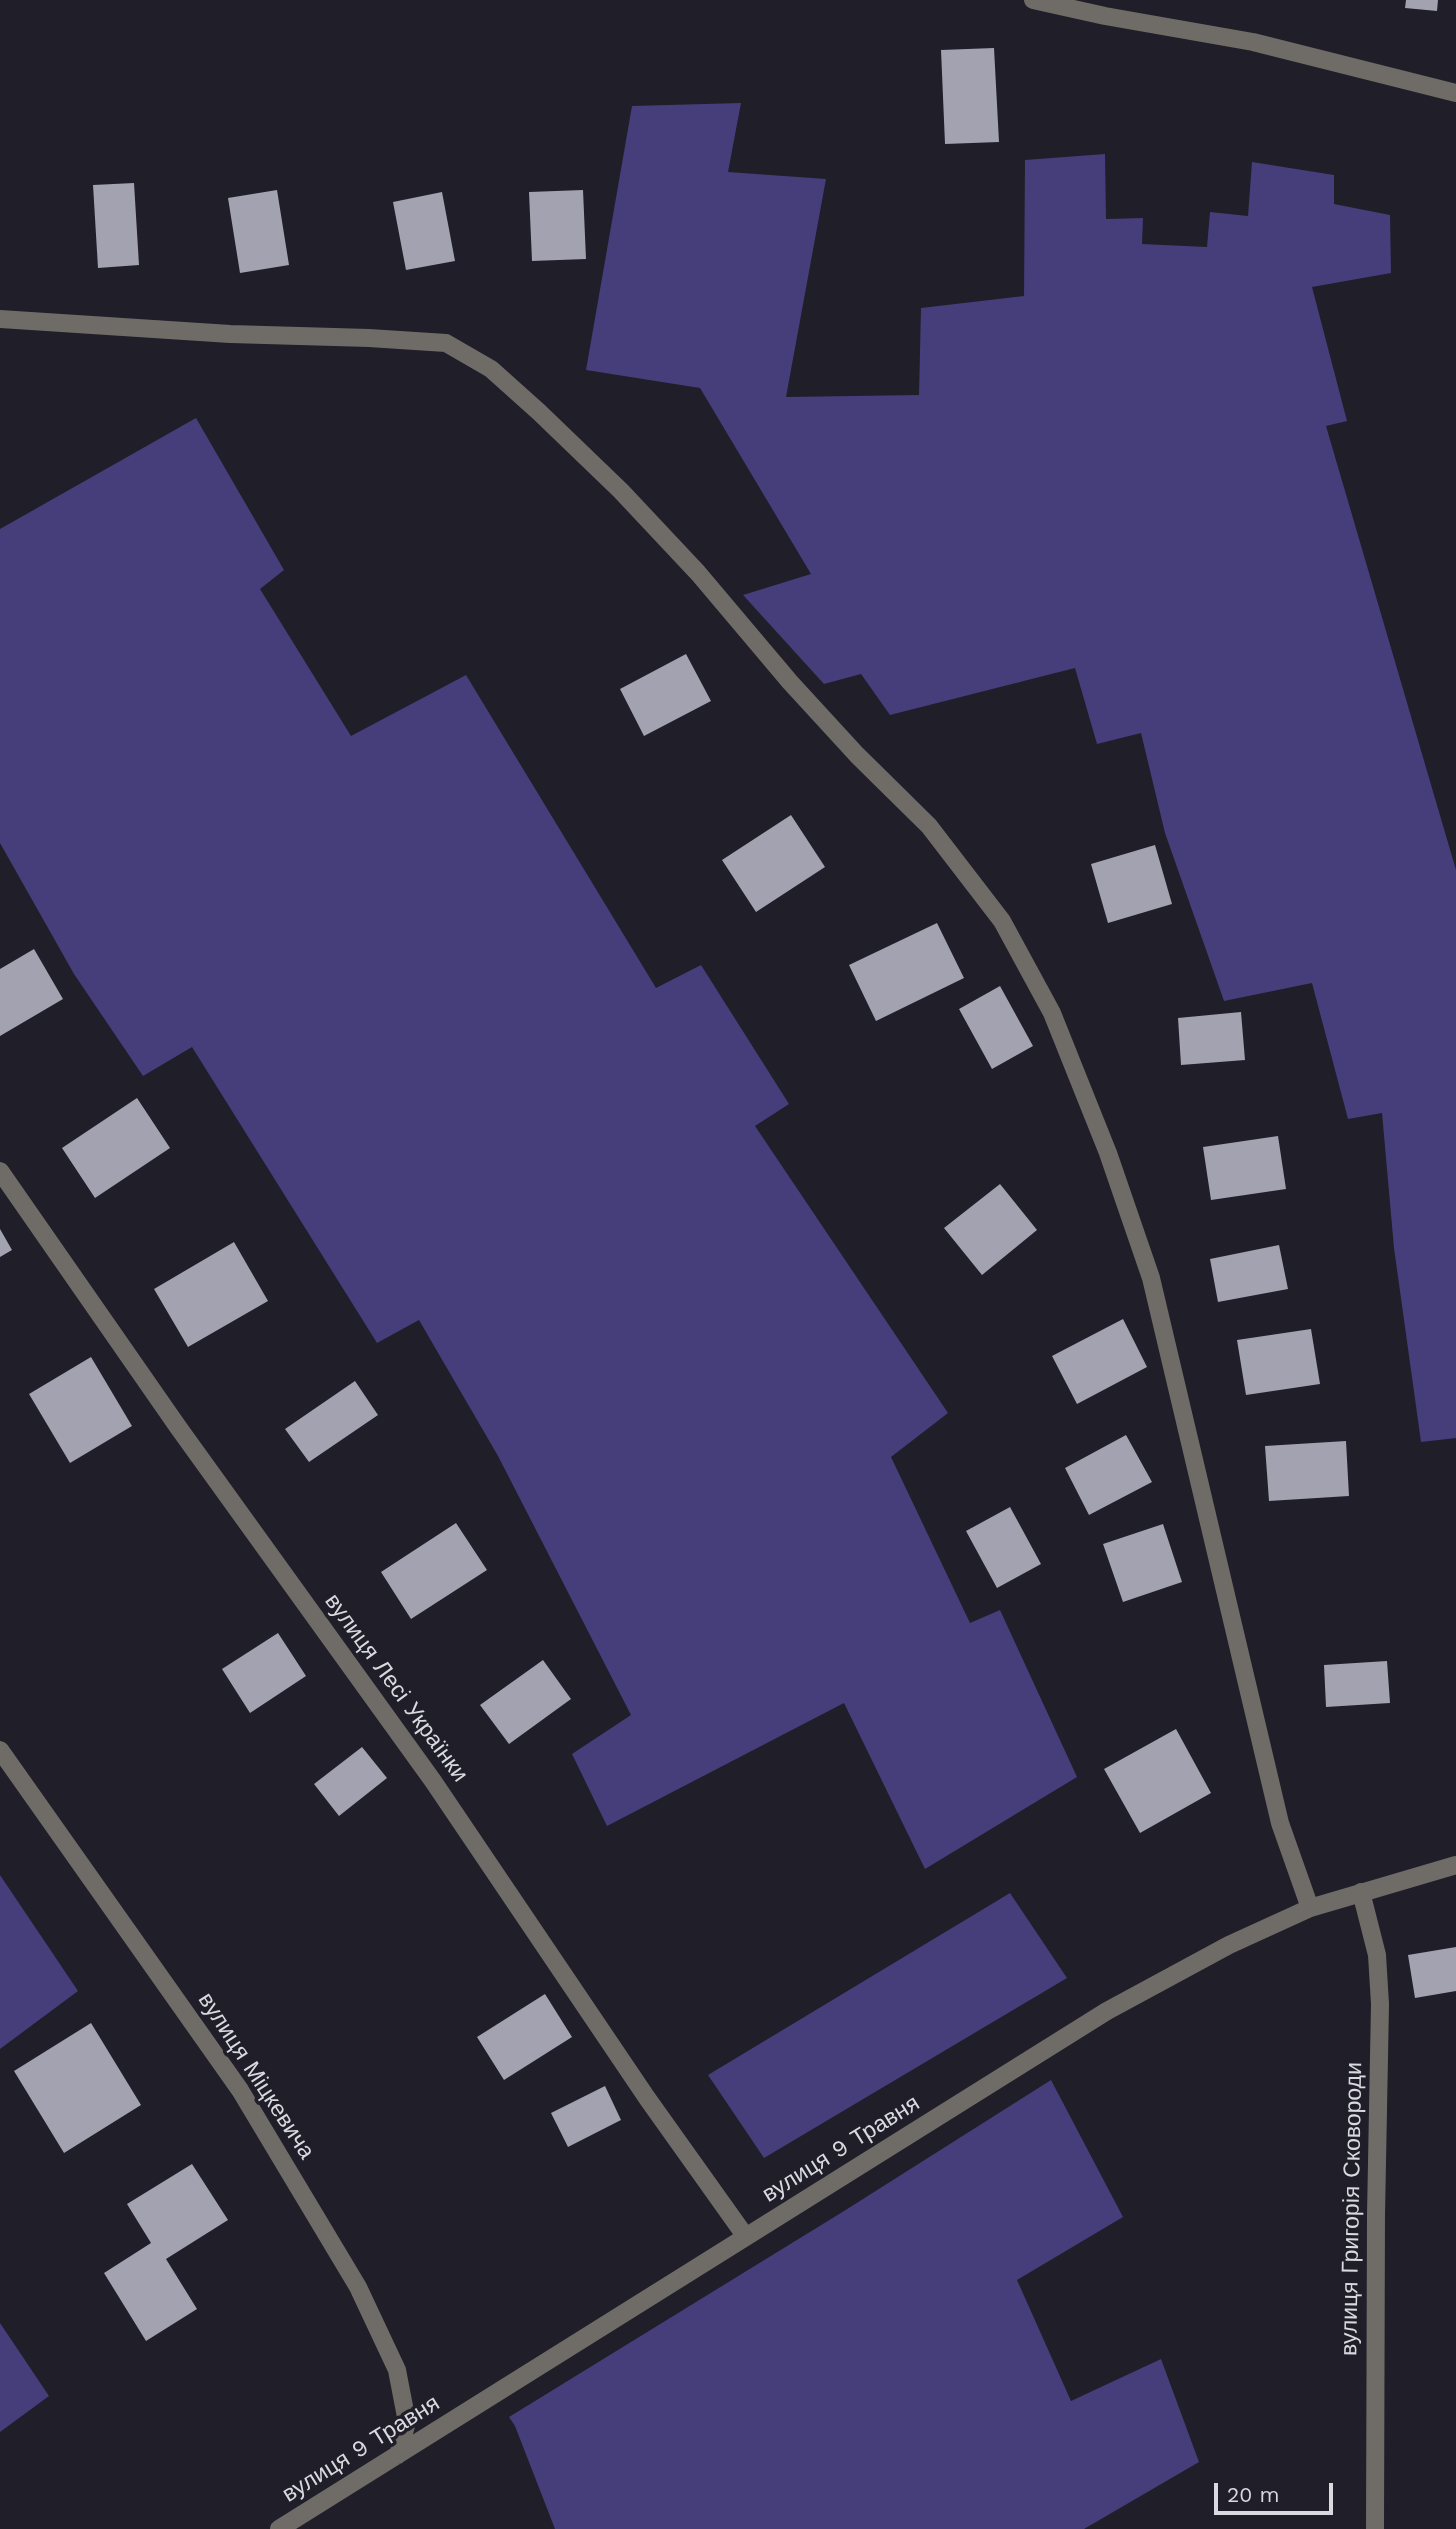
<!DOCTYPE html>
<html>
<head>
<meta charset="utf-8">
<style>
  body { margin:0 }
  #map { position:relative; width:1456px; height:2529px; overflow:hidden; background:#1f1e29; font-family:"Work Sans",sans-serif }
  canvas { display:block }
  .scale { position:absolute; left:1214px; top:2483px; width:119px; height:32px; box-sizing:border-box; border:4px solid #d9d9e0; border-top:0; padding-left:9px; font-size:21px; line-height:24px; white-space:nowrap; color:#d9d9e0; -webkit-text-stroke:5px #1f1e29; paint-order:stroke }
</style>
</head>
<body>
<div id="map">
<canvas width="1456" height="2529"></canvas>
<div class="scale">20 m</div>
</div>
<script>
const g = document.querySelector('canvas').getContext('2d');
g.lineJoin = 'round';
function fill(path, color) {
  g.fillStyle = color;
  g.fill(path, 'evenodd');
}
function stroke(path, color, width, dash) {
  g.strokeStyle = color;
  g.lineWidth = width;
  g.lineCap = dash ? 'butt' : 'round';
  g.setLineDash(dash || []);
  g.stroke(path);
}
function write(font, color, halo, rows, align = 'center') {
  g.font = font + ' "Work Sans",sans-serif';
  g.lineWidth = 7;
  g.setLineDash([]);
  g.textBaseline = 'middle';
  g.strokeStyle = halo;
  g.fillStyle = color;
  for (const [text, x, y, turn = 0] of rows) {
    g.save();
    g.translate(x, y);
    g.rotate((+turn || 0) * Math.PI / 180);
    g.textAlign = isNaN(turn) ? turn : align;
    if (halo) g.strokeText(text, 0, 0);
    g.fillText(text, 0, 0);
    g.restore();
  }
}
fill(new Path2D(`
  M 741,103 L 728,172 L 826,179 L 786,397 L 919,395 L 921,308 L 1024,296 L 1025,160 L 1105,154 L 1106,219 L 1143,218 L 1142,244 L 1207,247 L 1210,212 L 1248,216 L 1252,162 L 1334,175 L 1334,204 L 1390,215 L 1391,273 L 1312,287 L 1347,421 L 1326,426 L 1456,870 L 1456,1438 L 1421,1442 L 1394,1248 L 1382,1113 L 1348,1119 L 1312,983 L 1224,1001 L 1165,833 L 1141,733 L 1097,744 L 1075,668 L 890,715 L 861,674 L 824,684 L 743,595 L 811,574 L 700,388 L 586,370 L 632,106 Z
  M 196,418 L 284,570 L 260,589 L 351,736 L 466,675 L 656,988 L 701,965 L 789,1104 L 755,1126 L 948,1413 L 891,1457 L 970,1623 L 1000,1610 L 1077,1777 L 925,1869 L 844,1703 L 607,1826 L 572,1754 L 631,1715 L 498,1456 L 419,1320 L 377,1343 L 192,1047 L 143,1076 L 74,974 L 0,843 L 0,529 Z
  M 0,1875 L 78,1991 L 0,2049 Z
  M 1010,1893 L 1067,1978 L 764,2158 L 708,2075 Z
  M 1051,2080 L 1123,2217 L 1017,2280 L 1071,2401 L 1161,2359 L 1199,2462 L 1084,2529 L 555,2529 L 515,2426 L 509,2417 L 844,2211 Z
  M 0,2323 L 49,2396 L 0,2432 Z`), '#463d7b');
fill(new Path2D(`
  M 1406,0 L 1438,0 L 1437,11 L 1405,8 Z
  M 994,48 L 999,142 L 945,144 L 941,50 Z
  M 134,183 L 139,265 L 98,268 L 93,185 Z
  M 277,190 L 289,265 L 240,273 L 228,198 Z
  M 583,190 L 586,259 L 532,261 L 529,192 Z
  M 442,192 L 455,261 L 406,270 L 393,202 Z
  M 686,654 L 711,701 L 644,736 L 620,689 Z
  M 791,815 L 825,867 L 756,912 L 722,860 Z
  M 1155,845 L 1172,904 L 1108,923 L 1091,864 Z
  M 937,923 L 964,978 L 876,1021 L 849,965 Z
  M 34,949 L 63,999 L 0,1036 L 0,969 Z
  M 1000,986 L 1033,1046 L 992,1069 L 959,1009 Z
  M 1241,1012 L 1245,1060 L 1181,1065 L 1178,1018 Z
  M 137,1098 L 170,1148 L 95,1198 L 62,1148 Z
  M 1278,1136 L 1286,1189 L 1211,1200 L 1203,1147 Z
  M 1000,1184 L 1037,1230 L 982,1275 L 944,1228 Z
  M 0,1229 L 12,1250 L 0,1257 Z
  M 234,1242 L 268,1301 L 188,1347 L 154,1289 Z
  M 1279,1245 L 1288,1289 L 1218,1302 L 1210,1259 Z
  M 1123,1319 L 1147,1367 L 1077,1404 L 1052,1356 Z
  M 1311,1329 L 1320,1384 L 1246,1395 L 1237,1340 Z
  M 91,1357 L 132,1426 L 70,1463 L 29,1394 Z
  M 355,1381 L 378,1415 L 309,1462 L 285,1429 Z
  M 1126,1435 L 1152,1482 L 1089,1515 L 1065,1468 Z
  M 1346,1441 L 1349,1496 L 1269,1501 L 1265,1446 Z
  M 1010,1507 L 1041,1564 L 997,1588 L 966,1531 Z
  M 456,1523 L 487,1570 L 411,1619 L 381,1572 Z
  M 1163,1524 L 1182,1582 L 1123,1602 L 1103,1544 Z
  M 278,1633 L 306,1676 L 250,1713 L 222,1669 Z
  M 543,1660 L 571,1699 L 509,1744 L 480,1705 Z
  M 1387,1661 L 1390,1703 L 1326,1707 L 1324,1665 Z
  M 1176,1729 L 1211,1793 L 1140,1833 L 1104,1769 Z
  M 362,1747 L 387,1778 L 339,1816 L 314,1784 Z
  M 1456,1947 L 1456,1991 L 1415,1998 L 1408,1955 Z
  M 545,1994 L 572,2037 L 504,2080 L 477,2037 Z
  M 91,2023 L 141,2105 L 64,2153 L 14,2071 Z
  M 605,2086 L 621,2120 L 568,2147 L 551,2113 Z
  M 192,2164 L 228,2220 L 166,2259 L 197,2309 L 146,2341 L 104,2273 L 151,2243 L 127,2204 Z`), '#a3a2b0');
stroke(new Path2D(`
  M 1033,0 L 1105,16 L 1253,42 L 1456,93
  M 0,319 L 230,334 L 369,338 L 446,343 L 491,369 L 539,412 L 621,491 L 698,573 L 790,682 L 857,755 L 929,826 L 1002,921 L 1052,1013 L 1108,1153 L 1151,1278 L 1280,1823 L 1310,1908
  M 0,1171 L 178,1427 L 433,1781 L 647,2098 L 746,2237
  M 0,1750 L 240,2090 L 358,2287 L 397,2370 L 407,2422 L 398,2455
  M 1361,1892 L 1377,1955 L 1380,2004 L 1376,2215 L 1375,2529
  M 279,2529 L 1107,2011 L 1229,1945 L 1310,1908 L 1456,1865`), '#6f6c67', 18);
write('23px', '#d9d9e0', '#1f1e29', [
  ["вулиця Лесі Українки",396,1688,54],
  ["вулиця Міцкевича",256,2076,57],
  ["вулиця 9 Травня",841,2149,-32],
  ["вулиця Григорія Сковороди",1352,2209,-89],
  ["вулиця 9 Травня",361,2449,-32]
]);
</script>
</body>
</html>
